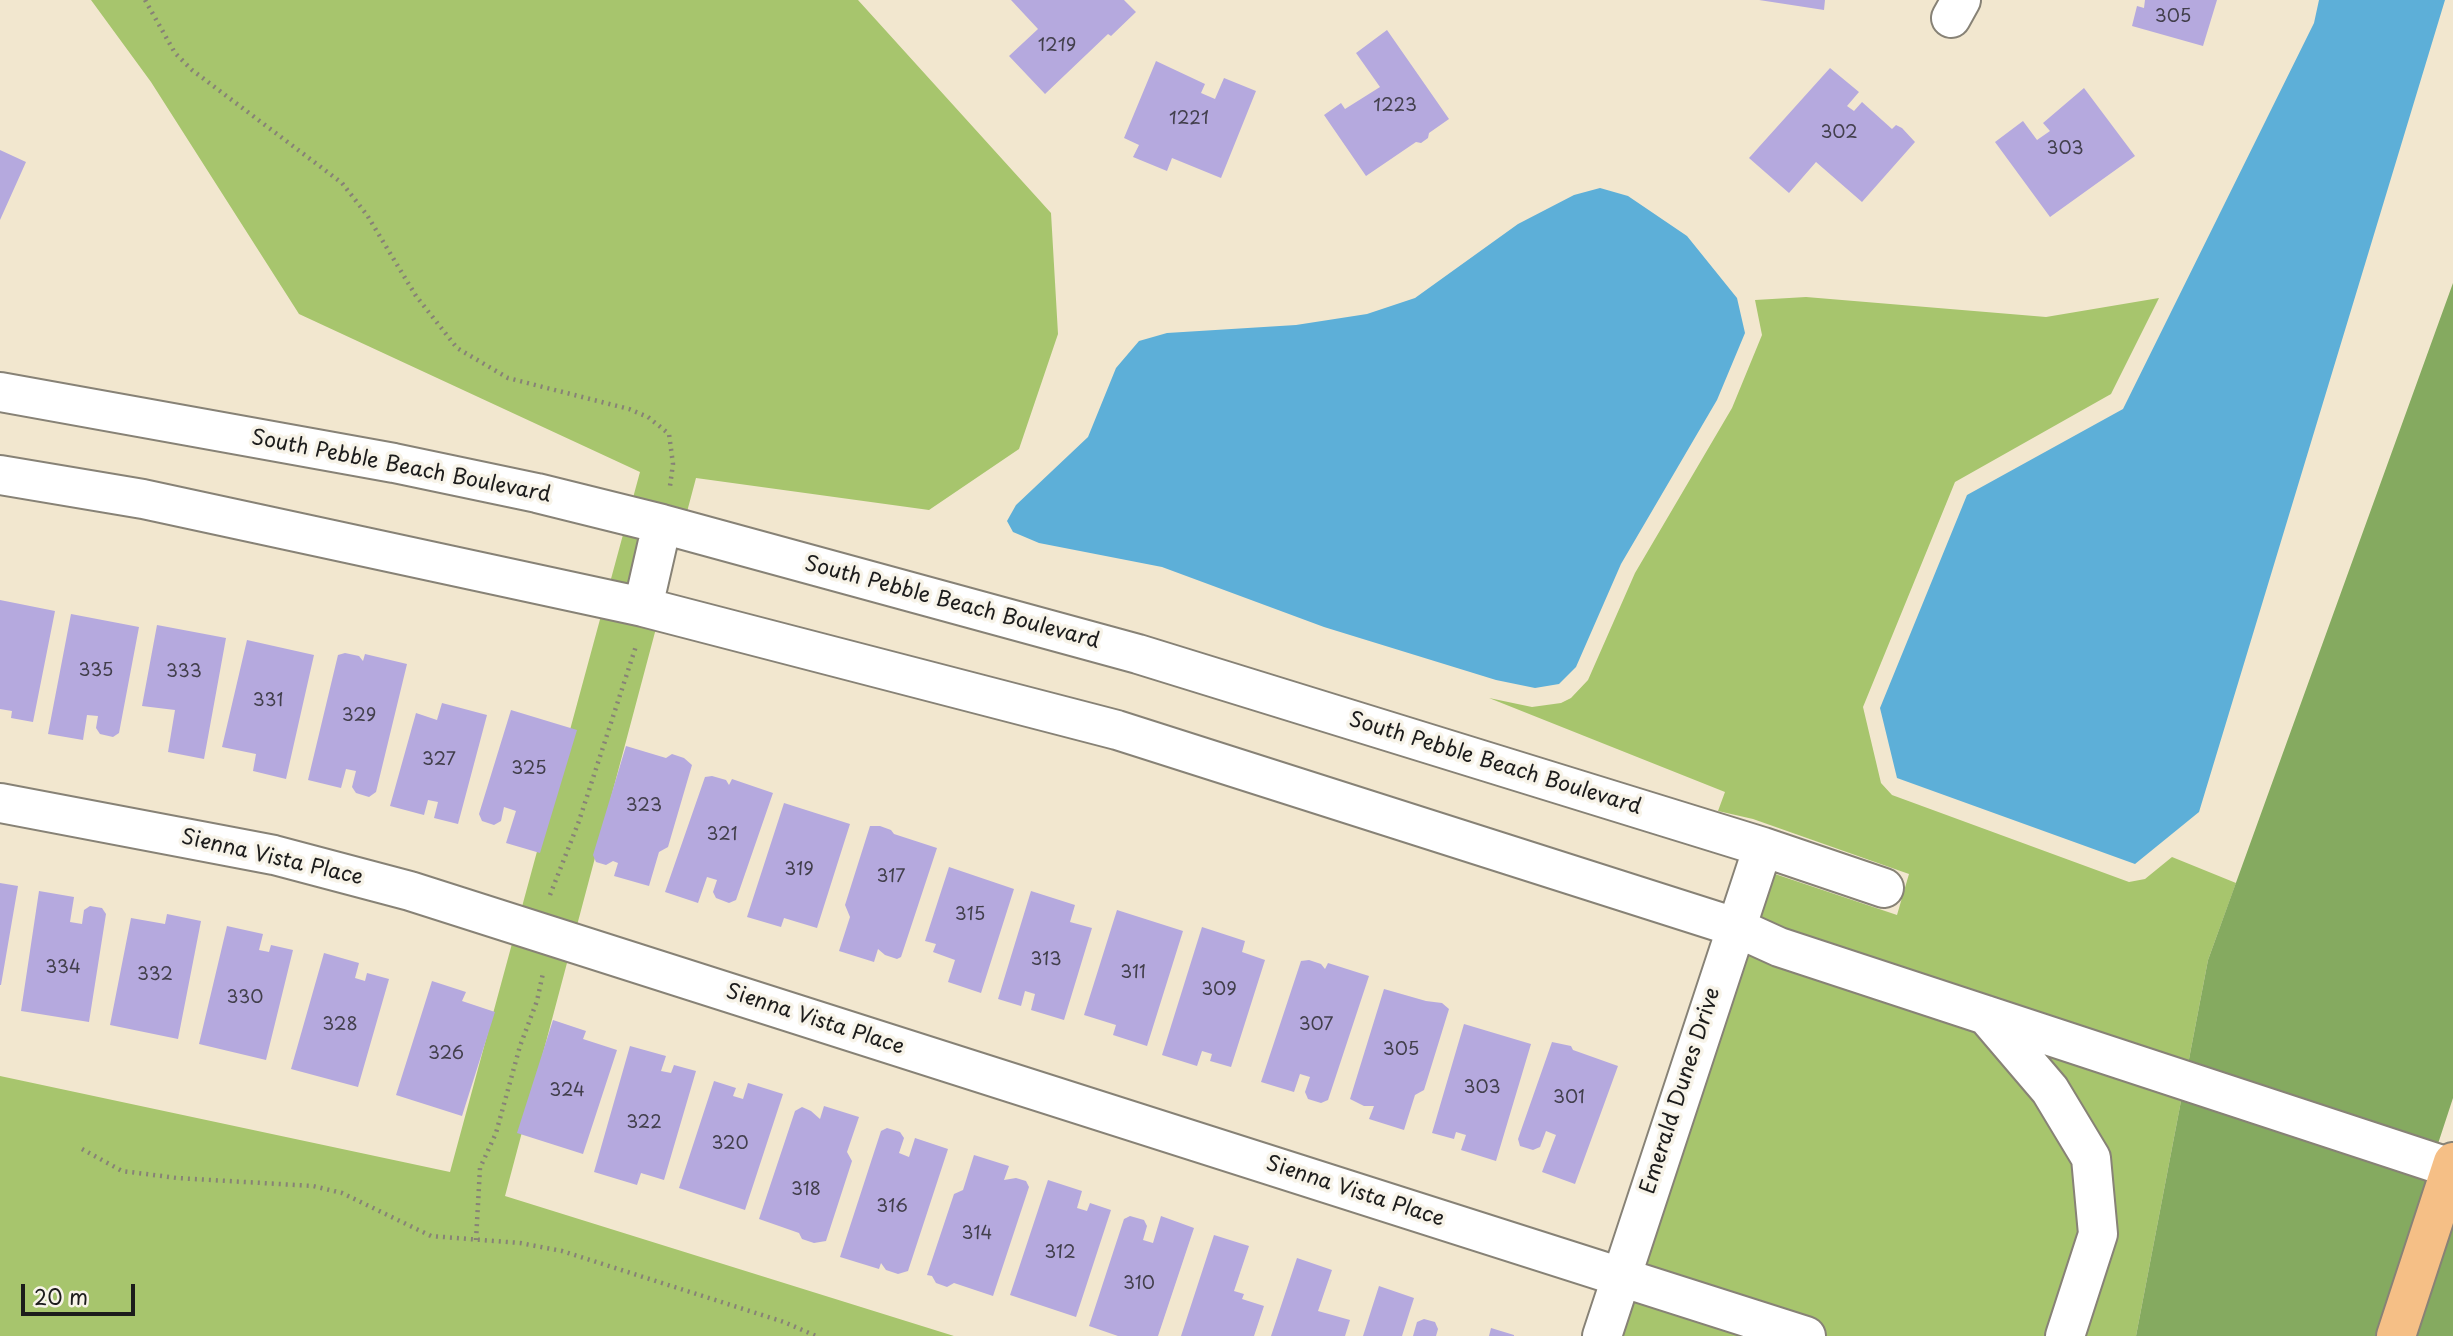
<!DOCTYPE html>
<html>
<head>
<meta charset="utf-8">
<style>
  body { margin:0 }
  #map { position:relative; width:2453px; height:1336px; overflow:hidden; background:#f2e7cf; font-family:"Playpen Sans",sans-serif }
  canvas { display:block }
  .scale { position:absolute; left:21px; top:1284px; width:114px; height:32px; box-sizing:border-box; border:4px solid #1c1c1c; border-top:0; padding-left:9px; font-size:21px; line-height:24px; white-space:nowrap; color:#1c1c1c; -webkit-text-stroke:5px #f7f3e8; paint-order:stroke }
</style>
</head>
<body>
<div id="map">
<canvas width="2453" height="1336"></canvas>
<div class="scale">20 m</div>
</div>
<script>
const g = document.querySelector('canvas').getContext('2d');
g.lineJoin = 'round';
function fill(path, color) {
  g.fillStyle = color;
  g.fill(path, 'evenodd');
}
function stroke(path, color, width, dash) {
  g.strokeStyle = color;
  g.lineWidth = width;
  g.lineCap = dash ? 'butt' : 'round';
  g.setLineDash(dash || []);
  g.stroke(path);
}
function write(font, color, halo, rows, align = 'center') {
  g.font = font + ' "Playpen Sans",sans-serif';
  g.lineWidth = 7;
  g.setLineDash([]);
  g.textBaseline = 'middle';
  g.strokeStyle = halo;
  g.fillStyle = color;
  for (const [text, x, y, turn = 0] of rows) {
    g.save();
    g.translate(x, y);
    g.rotate((+turn || 0) * Math.PI / 180);
    g.textAlign = isNaN(turn) ? turn : align;
    if (halo) g.strokeText(text, 0, 0);
    g.fillText(text, 0, 0);
    g.restore();
  }
}
fill(new Path2D(`
  M 91,0 L 858,0 L 1051,213 L 1058,334 L 1019,449 L 929,510 L 696,478 L 505,1196 L 954,1336 L 0,1336 L 0,1076 L 450,1172 L 640,472 L 299,314 L 151,82 Z
  M 1806,297 L 2046,317 L 2159,298 L 2111,394 L 1955,482 L 1863,707 L 1881,783 L 1892,795 L 2129,882 L 2145,879 L 2172,857 L 2236,883 L 2208,960 L 2136,1336 L 1623,1336 L 1775,874 L 1897,915 L 1909,874 L 1753,819 L 1718,811 L 1725,792 L 1489,698 L 1532,707 L 1561,703 L 1571,698 L 1588,680 L 1635,573 L 1732,408 L 1762,335 L 1755,300 Z`), '#a7c56d');
fill(new Path2D(`
  M 2453,283 L 2453,1098 L 2375,1336 L 2136,1336 L 2208,960 Z
  M 2453,1226 L 2453,1336 L 2417,1336 Z`), '#85aa60');
fill(new Path2D(`
  M 2319,0 L 2445,0 L 2199,812 L 2135,864 L 1897,778 L 1880,708 L 1967,495 L 2123,409 L 2314,23 Z
  M 1600,188 L 1628,196 L 1687,236 L 1737,298 L 1745,333 L 1717,400 L 1621,564 L 1576,667 L 1559,684 L 1535,688 L 1496,680 L 1324,627 L 1162,567 L 1039,543 L 1013,532 L 1007,521 L 1016,505 L 1088,437 L 1116,368 L 1139,341 L 1167,333 L 1296,325 L 1367,314 L 1415,298 L 1518,224 L 1574,195 Z`), '#5dafd8');
fill(new Path2D(`
  M 1011,0 L 1124,0 L 1136,12 L 1111,36 L 1108,34 L 1045,94 L 1009,56 L 1038,29 Z
  M 1759,0 L 1825,0 L 1824,10 Z
  M 2145,0 L 2217,0 L 2203,46 L 2132,26 L 2137,6 L 2144,8 Z
  M 1387,30 L 1449,119 L 1429,133 L 1428,138 L 1421,143 L 1416,142 L 1366,176 L 1324,115 L 1341,103 L 1345,109 L 1380,87 L 1356,53 Z
  M 1156,61 L 1205,84 L 1201,93 L 1215,99 L 1224,78 L 1256,91 L 1221,178 L 1172,158 L 1167,171 L 1133,157 L 1139,145 L 1124,138 Z
  M 1830,68 L 1859,92 L 1847,106 L 1854,111 L 1862,102 L 1892,129 L 1896,125 L 1902,128 L 1915,142 L 1862,202 L 1816,162 L 1789,193 L 1749,158 Z
  M 2084,88 L 2135,156 L 2050,217 L 1995,142 L 2023,121 L 2037,140 L 2050,131 L 2043,123 Z
  M 0,150 L 26,162 L 0,220 Z
  M 0,600 L 55,611 L 33,722 L 11,718 L 12,711 L 0,709 Z
  M 71,614 L 139,627 L 119,733 L 113,737 L 100,734 L 96,728 L 98,716 L 87,715 L 83,740 L 48,734 Z
  M 157,625 L 226,638 L 204,759 L 168,752 L 175,710 L 142,706 Z
  M 247,640 L 314,655 L 286,779 L 253,771 L 256,754 L 222,747 Z
  M 345,653 L 359,656 L 363,661 L 365,654 L 407,664 L 376,792 L 369,797 L 356,793 L 352,787 L 356,771 L 346,769 L 341,788 L 308,780 L 338,655 Z
  M 442,703 L 487,715 L 458,824 L 434,818 L 438,802 L 428,800 L 424,815 L 390,806 L 416,713 L 437,720 Z
  M 511,710 L 577,730 L 540,853 L 506,843 L 516,811 L 504,807 L 501,821 L 494,825 L 482,821 L 479,814 Z
  M 626,746 L 666,758 L 672,754 L 684,758 L 692,765 L 668,847 L 659,852 L 649,886 L 614,876 L 618,863 L 613,861 L 606,865 L 596,862 L 593,855 Z
  M 712,776 L 726,780 L 729,785 L 732,779 L 773,793 L 736,900 L 729,903 L 716,898 L 713,892 L 717,880 L 707,877 L 698,903 L 665,892 L 705,777 Z
  M 784,803 L 850,824 L 817,928 L 784,918 L 781,927 L 747,917 Z
  M 870,826 L 880,826 L 891,830 L 894,834 L 937,848 L 901,957 L 897,959 L 885,955 L 878,949 L 874,962 L 839,951 L 850,917 L 845,905 Z
  M 949,867 L 1014,889 L 981,993 L 948,982 L 955,960 L 933,952 L 936,944 L 925,941 Z
  M 0,883 L 18,886 L 1,985 L 0,985 Z
  M 39,891 L 74,897 L 70,922 L 82,924 L 84,910 L 90,906 L 102,908 L 106,914 L 89,1022 L 21,1011 Z
  M 1031,891 L 1075,905 L 1070,922 L 1092,928 L 1064,1020 L 1031,1010 L 1035,994 L 1025,991 L 1021,1006 L 998,999 Z
  M 1117,910 L 1183,931 L 1147,1046 L 1113,1035 L 1116,1025 L 1084,1015 Z
  M 167,914 L 201,921 L 178,1039 L 110,1025 L 131,918 L 165,924 Z
  M 227,926 L 263,934 L 259,950 L 269,952 L 271,945 L 293,950 L 266,1060 L 199,1044 Z
  M 1202,927 L 1245,941 L 1242,952 L 1265,960 L 1231,1067 L 1210,1061 L 1212,1054 L 1202,1051 L 1197,1066 L 1162,1055 Z
  M 324,953 L 359,963 L 355,978 L 365,981 L 367,973 L 389,979 L 358,1087 L 291,1069 Z
  M 1309,960 L 1321,964 L 1325,969 L 1328,963 L 1369,976 L 1328,1100 L 1321,1103 L 1308,1099 L 1305,1092 L 1310,1077 L 1300,1074 L 1294,1092 L 1261,1082 L 1301,961 Z
  M 432,981 L 466,992 L 462,1001 L 495,1012 L 462,1116 L 396,1095 Z
  M 1384,989 L 1426,1001 L 1442,1003 L 1449,1009 L 1424,1090 L 1415,1095 L 1404,1130 L 1369,1119 L 1374,1106 L 1364,1106 L 1350,1099 Z
  M 553,1020 L 586,1031 L 583,1039 L 617,1050 L 583,1154 L 517,1133 Z
  M 1464,1024 L 1531,1044 L 1496,1161 L 1461,1150 L 1466,1135 L 1456,1132 L 1454,1139 L 1432,1133 Z
  M 1552,1042 L 1571,1046 L 1573,1050 L 1618,1066 L 1575,1184 L 1542,1172 L 1556,1135 L 1546,1131 L 1540,1147 L 1533,1150 L 1520,1146 L 1518,1139 Z
  M 630,1046 L 666,1056 L 661,1071 L 671,1073 L 674,1065 L 696,1071 L 664,1180 L 641,1173 L 637,1185 L 594,1172 Z
  M 714,1081 L 736,1088 L 733,1096 L 743,1099 L 748,1083 L 783,1094 L 745,1210 L 679,1188 Z
  M 824,1106 L 859,1117 L 847,1152 L 852,1161 L 826,1241 L 814,1243 L 802,1239 L 799,1233 L 759,1219 L 795,1111 L 802,1107 L 811,1111 L 820,1119 Z
  M 887,1128 L 900,1132 L 904,1138 L 899,1153 L 909,1157 L 915,1138 L 948,1149 L 908,1271 L 898,1274 L 886,1270 L 881,1263 L 879,1269 L 840,1257 L 881,1131 Z
  M 974,1155 L 1009,1166 L 1004,1180 L 1016,1178 L 1026,1181 L 1029,1187 L 993,1296 L 954,1283 L 947,1287 L 936,1283 L 932,1276 L 927,1275 L 954,1194 L 963,1190 Z
  M 1048,1180 L 1082,1191 L 1077,1208 L 1087,1211 L 1090,1203 L 1111,1210 L 1076,1317 L 1010,1295 Z
  M 1130,1216 L 1144,1220 L 1147,1226 L 1143,1240 L 1153,1243 L 1161,1216 L 1194,1228 L 1158,1336 L 1118,1336 L 1089,1326 L 1124,1219 Z
  M 1214,1235 L 1249,1246 L 1234,1291 L 1244,1294 L 1242,1299 L 1264,1306 L 1254,1336 L 1181,1336 Z
  M 1297,1258 L 1332,1270 L 1318,1311 L 1350,1320 L 1345,1336 L 1271,1336 Z
  M 1379,1286 L 1414,1298 L 1402,1336 L 1363,1336 Z
  M 1424,1319 L 1435,1322 L 1438,1329 L 1436,1336 L 1413,1336 L 1417,1322 Z
  M 1491,1328 L 1514,1335 L 1514,1336 L 1489,1336 Z`), '#b5a9de');
const minor = new Path2D(`
  M 1951,18 L 1961,0
  M 0,392 L 394,463 L 537,493 L 662,524 L 1138,654 L 1763,847 L 1884,888
  M 0,475 L 143,499 L 643,607 L 1117,730 L 1735,927 L 1779,947 L 2451,1168
  M 643,607 L 662,524
  M 0,803 L 274,855 L 410,891 L 1806,1336
  M 1986,1015 L 2050,1090 L 2091,1158 L 2098,1234 L 2065,1336
  M 1602,1336 L 1763,847`);
const major = new Path2D(`
  M 2396,1336 L 2453,1162`);
stroke(minor, '#878276', 42);
stroke(major, '#878276', 42);
stroke(new Path2D(`
  M 145,0 L 175,53 L 192,70 L 342,183 L 367,215 L 416,296 L 457,348 L 508,378 L 629,409 L 648,417 L 669,434 L 673,464 L 670,486
  M 550,895 L 579,821 L 636,646
  M 82,1149 L 122,1171 L 177,1178 L 313,1186 L 342,1193 L 431,1236 L 520,1243 L 562,1251 L 784,1322 L 816,1336
  M 476,1240 L 480,1168 L 496,1133 L 520,1046 L 537,1001 L 543,973`), '#878276', 4.5, [2, 5]);
stroke(minor, '#fff', 38);
stroke(major, '#f5bf86', 38);
write('18px', '#423f4c', null, [
  ["305",2173,17],
  ["1219",1057,46],
  ["1223",1395,106],
  ["1221",1189,119],
  ["302",1839,133],
  ["303",2065,149],
  ["335",96,671],
  ["333",184,672],
  ["331",268,701],
  ["329",359,716],
  ["327",439,760],
  ["325",529,769],
  ["323",644,806],
  ["321",722,835],
  ["319",799,870],
  ["317",891,877],
  ["315",970,915],
  ["313",1046,960],
  ["334",63,968],
  ["311",1133,973],
  ["332",155,975],
  ["309",1219,990],
  ["330",245,998],
  ["328",340,1025],
  ["307",1316,1025],
  ["305",1401,1050],
  ["326",446,1054],
  ["303",1482,1088],
  ["324",567,1091],
  ["301",1569,1098],
  ["322",644,1123],
  ["320",730,1144],
  ["318",806,1190],
  ["316",892,1207],
  ["314",977,1234],
  ["312",1060,1253],
  ["310",1139,1284]
]);
write('21px', '#1c1c1c', '#f7f3e8', [
  ["South Pebble Beach Boulevard",401,467,11],
  ["South Pebble Beach Boulevard",952,603,15],
  ["South Pebble Beach Boulevard",1495,764,17],
  ["Sienna Vista Place",272,858,13],
  ["Sienna Vista Place",815,1020,18],
  ["Emerald Dunes Drive",1681,1091,-72],
  ["Sienna Vista Place",1355,1192,18]
]);
</script>
</body>
</html>
